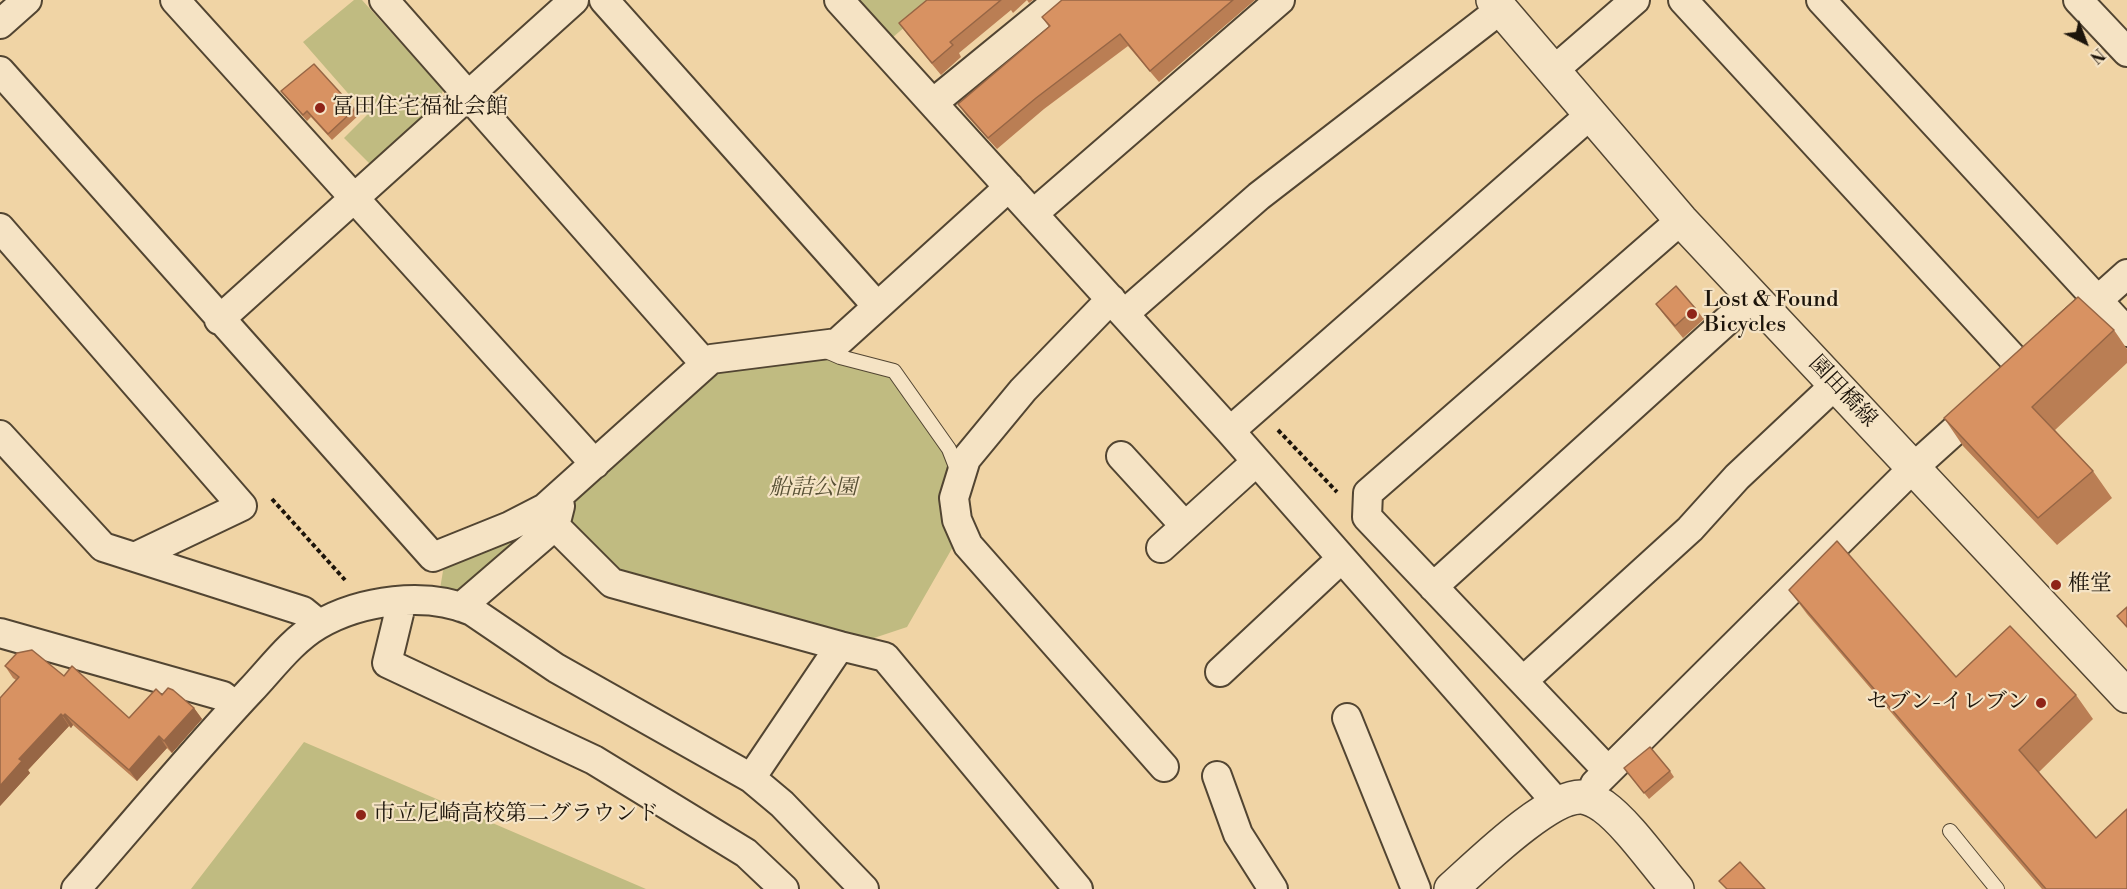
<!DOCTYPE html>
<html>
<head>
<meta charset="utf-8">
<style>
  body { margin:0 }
  #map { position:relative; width:2127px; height:889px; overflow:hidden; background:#f0d4a5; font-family:"Libre Bodoni",serif }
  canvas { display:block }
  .north { position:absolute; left:2055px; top:12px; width:60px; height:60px; -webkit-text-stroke:4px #f5e3c4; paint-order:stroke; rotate:138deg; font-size:16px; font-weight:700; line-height:24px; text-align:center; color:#1d150b }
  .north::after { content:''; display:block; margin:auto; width:21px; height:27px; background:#1d150b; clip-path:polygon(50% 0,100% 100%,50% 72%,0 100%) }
</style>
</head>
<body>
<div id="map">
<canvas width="2127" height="889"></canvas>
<div class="north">N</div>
</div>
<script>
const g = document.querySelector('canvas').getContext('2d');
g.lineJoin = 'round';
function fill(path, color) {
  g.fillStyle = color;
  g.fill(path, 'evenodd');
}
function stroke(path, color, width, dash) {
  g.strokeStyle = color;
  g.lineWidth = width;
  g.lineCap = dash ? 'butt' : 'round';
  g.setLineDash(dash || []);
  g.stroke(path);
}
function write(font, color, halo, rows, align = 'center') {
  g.font = font + ' "Libre Bodoni","Noto Serif JP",serif';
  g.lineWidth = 4.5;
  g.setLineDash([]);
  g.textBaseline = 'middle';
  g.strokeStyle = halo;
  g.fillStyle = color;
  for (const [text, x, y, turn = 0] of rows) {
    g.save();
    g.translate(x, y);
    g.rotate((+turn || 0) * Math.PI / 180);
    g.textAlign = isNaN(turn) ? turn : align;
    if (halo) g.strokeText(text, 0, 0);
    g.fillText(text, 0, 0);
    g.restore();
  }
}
fill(new Path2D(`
  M 354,0 L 362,0 L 443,90 L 438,106 L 370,164 L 344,138 L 367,115 L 303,42 Z
  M 859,0 L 936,0 L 892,38 Z
  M 844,352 L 896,368 L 955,451 L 954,545 L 907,627 L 871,639 L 616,577 L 569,529 L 570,506 L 718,370 Z
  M 541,519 L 459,598 L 439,595 L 444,565 Z
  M 304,742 L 646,889 L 191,889 Z`), '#c0bb81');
const service = new Path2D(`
  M 824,350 L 840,357 L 894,371 L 949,449 L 958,472
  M 1950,831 L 1997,889`);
const minor = new Path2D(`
  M 175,0 L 595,464
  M 384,0 L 705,364
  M 604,0 L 877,306
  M 839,0 L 1230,431 L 1558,804
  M 1683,0 L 2022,368
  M 1821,0 L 2127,332
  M 2078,0 L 2127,52
  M 0,24 L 27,0
  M 0,71 L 433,557 L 510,526 L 545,508 L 711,359 L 837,343 L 1009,187
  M 1553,71 L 1635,0
  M 933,103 L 1059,0
  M 1033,214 L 1280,0
  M 0,228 L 242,506 L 137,556
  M 1111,299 L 1023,390 L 966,459 L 954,498 L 957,520 L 968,545 L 1164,767
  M 1124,314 L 1259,196 L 1501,9
  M 219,320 L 574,0
  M 2061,333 L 2127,274
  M 1230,431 L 1590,115
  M 0,435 L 103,547 L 303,611 L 319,624
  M 1121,456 L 1185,526
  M 555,526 L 612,583 L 840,646
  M 1161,548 L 1256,462
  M 1433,587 L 1753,297
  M 402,601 L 387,663 L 594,760 L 746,853 L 784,889
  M 461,607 L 555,526 L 560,506
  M 0,633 L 223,696 L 236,706
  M 1220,672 L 1341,559
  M 1524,680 L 1690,529 L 1737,477 L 1835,385
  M 1347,718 L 1416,889
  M 1608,771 L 1367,517 L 1368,493 L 1681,220
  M 1217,776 L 1238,834 L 1273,889
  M 751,778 L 840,646 L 885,657 L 1078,889
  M 1595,784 L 1913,468 L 1983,405
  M 76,889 C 134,823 190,755 250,691 C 271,669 291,641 318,625 C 361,600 426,591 472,611 L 556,668 L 751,778 L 782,804 L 864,889`);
const tertiary = new Path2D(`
  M 1493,0 L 1681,220 L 2127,696
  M 1451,889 C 1477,866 1548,795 1582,797 C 1589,798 1597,802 1603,806 C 1628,824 1656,865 1677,889`);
stroke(service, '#524532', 16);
stroke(minor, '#524532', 32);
stroke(tertiary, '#524532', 36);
stroke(new Path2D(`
  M 1278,430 L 1337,492
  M 272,499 L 345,580`), '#1d150b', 4, [4.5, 3]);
stroke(service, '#f5e3c4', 14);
stroke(minor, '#f5e3c4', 28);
stroke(tertiary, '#f5e3c4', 33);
fill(new Path2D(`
  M 927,0 L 1033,0 L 1029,3 L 1027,0 L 1013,13 L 1011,10 L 959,53 L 961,57 L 941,75 L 907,34 L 899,23 Z
  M 1062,0 L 1255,0 L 1159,82 L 1128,46 L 1044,109 L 997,149 L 966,115 L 958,104 L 1049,27 L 1042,17 Z
  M 281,91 L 355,109 L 359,115 L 332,140 L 311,117 L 307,121 Z
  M 1656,304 L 1695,308 L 1704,319 L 1683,338 L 1665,316 Z
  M 2114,330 L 2127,349 L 2127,363 L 2055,430 L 2093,471 L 2112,498 L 2057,545 L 1963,446 L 1944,418 Z
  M 1789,590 L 1956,677 L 2076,695 L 2093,719 L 2039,772 L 2096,838 L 2127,889 L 2042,889 L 1807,614 Z
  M 5,666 L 64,676 L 129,718 L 162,695 L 194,708 L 202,719 L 172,753 L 167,748 L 137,781 L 73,725 L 71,728 L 69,726 L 28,770 L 30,773 L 0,806 L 16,680 L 13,678 Z
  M 1624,768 L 1670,771 L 1674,777 L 1649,799 Z`), '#ba7e54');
fill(new Path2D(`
  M 194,708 L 202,719 L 172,753 L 164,741 Z
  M 61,714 L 69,726 L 28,770 L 30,773 L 0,806 L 0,786 L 19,759 Z
  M 65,714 L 73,725 L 71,728 L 63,716 Z
  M 159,736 L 167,748 L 137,781 L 129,770 Z`), '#976645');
const building = new Path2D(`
  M 927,0 L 1001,0 L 950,42 L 953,45 L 932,63 L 899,23 Z
  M 1062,0 L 1233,0 L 1150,71 L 1120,34 L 1036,98 L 988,138 L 958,104 L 1050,26 L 1042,17 Z
  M 314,64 L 355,109 L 328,134 L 307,111 L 303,115 L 281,91 Z
  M 1676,286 L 1695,308 L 1675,326 L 1656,304 Z
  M 2078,297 L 2114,330 L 2032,407 L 2093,471 L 2038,518 L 1944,418 Z
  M 1837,541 L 1956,677 L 2010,626 L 2076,695 L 2019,750 L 2096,838 L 2127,809 L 2127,889 L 2046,889 L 1789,590 Z
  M 2127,607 L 2127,627 L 2117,616 Z
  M 32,650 L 64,676 L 72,666 L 129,718 L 156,689 L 162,695 L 168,688 L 173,690 L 194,708 L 164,741 L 159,736 L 129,770 L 65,714 L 63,716 L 61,714 L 19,759 L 22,761 L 0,786 L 0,698 L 19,677 L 5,666 L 17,653 Z
  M 1650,747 L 1670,771 L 1644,793 L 1624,768 Z
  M 1740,862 L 1765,889 L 1727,889 L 1719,881 Z`);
fill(building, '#d89262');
stroke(building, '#976645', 1.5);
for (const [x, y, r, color] of [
  [320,108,6,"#8f2418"],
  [1692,314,6,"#8f2418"],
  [2056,585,6,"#8f2418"],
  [2041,703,6,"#8f2418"],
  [361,815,6,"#8f2418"]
]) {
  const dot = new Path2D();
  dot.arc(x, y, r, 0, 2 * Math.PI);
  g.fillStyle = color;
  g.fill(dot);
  stroke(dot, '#f5e3c4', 2);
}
write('22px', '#1d150b', '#f5e3c4', [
  ["冨田住宅福祉会館",332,108],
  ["Lost & Found",1704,301],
  ["Bicycles",1704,326],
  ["椎堂",2068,585],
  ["セブン-イレブン",2029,703,"right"],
  ["市立尼崎高校第二グラウンド",373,815]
], 'left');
write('22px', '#1d150b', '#f5e3c4', [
  ["園田橋線",1842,392,47]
]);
write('italic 22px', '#564f34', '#f5e3c4', [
  ["船詰公園",813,489]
]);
</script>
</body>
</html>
